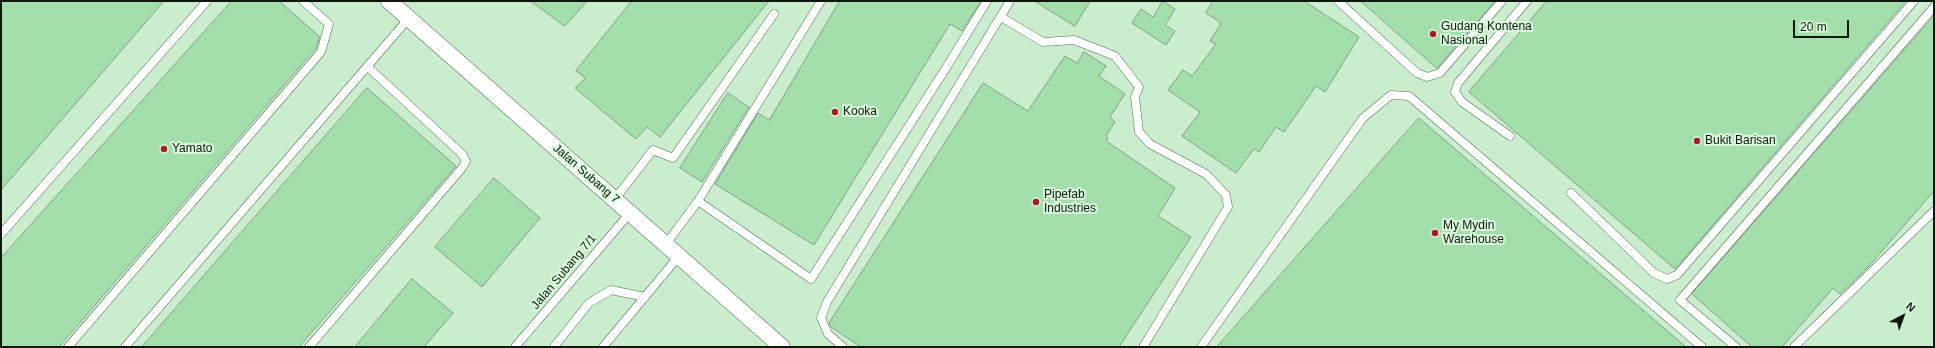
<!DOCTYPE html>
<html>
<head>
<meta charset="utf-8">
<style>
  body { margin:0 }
  #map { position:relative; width:1935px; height:348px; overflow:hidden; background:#dbf8dd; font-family:Helvetica,sans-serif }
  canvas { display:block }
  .frame { position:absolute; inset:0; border:2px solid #0d170e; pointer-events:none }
  .north { position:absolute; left:1883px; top:296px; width:40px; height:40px; -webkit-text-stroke:3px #dbf8dd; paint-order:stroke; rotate:41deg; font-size:11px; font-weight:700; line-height:16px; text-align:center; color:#0d170e }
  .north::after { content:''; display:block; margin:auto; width:14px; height:18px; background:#0d170e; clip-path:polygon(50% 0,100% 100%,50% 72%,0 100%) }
  .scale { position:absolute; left:1793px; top:20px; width:56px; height:18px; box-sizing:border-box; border:2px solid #0d170e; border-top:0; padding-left:5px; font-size:12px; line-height:14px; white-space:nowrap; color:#0d170e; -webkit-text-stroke:3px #dbf8dd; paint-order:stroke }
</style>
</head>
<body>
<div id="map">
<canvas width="1935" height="348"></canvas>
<div class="frame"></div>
<div class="north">N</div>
<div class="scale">20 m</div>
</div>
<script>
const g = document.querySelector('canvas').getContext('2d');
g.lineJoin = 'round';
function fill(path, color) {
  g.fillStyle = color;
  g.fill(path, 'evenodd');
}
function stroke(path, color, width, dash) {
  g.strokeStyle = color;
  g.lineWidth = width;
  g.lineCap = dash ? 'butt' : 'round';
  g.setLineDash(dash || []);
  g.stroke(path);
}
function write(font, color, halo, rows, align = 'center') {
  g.font = font + ' Helvetica,sans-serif';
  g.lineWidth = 4;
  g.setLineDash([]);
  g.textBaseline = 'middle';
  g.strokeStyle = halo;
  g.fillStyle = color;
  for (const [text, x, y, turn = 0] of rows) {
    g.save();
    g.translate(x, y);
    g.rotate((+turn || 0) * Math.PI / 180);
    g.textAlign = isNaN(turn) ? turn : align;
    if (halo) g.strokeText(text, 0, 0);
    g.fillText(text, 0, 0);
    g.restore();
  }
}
fill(new Path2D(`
  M 1,1 L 1934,1 L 1934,347 L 1,347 Z`), '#c9edcd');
const building = new Path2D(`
  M 1,1 L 164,1 L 1,190 Z
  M 232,1 L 279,1 L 320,37 L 316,48 L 59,347 L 1,347 L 1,258 Z
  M 531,1 L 587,1 L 565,26 Z
  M 632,1 L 769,1 L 660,137 L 647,127 L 636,139 L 575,88 L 586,78 L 576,71 Z
  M 840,1 L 981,1 L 962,31 L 950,24 L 814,245 L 715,184 L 758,113 L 769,120 Z
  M 1035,1 L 1090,1 L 1075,26 Z
  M 1163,1 L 1175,9 L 1165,25 L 1175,31 L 1166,45 L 1132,23 L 1141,9 L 1153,17 Z
  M 1213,1 L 1304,1 L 1359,37 L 1325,92 L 1316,86 L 1284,132 L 1276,127 L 1259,152 L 1254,149 L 1236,173 L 1182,136 L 1200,112 L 1168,90 L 1183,70 L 1192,76 L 1216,44 L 1210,41 L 1221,23 L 1206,13 Z
  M 1361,1 L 1495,1 L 1437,68 Z
  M 1547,1 L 1906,1 L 1675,269 L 1469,92 Z
  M 1934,16 L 1934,191 L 1869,266 L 1840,294 L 1833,288 L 1782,347 L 1752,347 L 1692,294 Z
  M 1084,52 L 1106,66 L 1099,76 L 1125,94 L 1110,117 L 1115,122 L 1106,136 L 1108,138 L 1106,141 L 1175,188 L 1158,216 L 1191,237 L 1119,347 L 861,347 L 831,327 L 829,323 L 983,83 L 1028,111 L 1065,56 L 1077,63 Z
  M 367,88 L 456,166 L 299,347 L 142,347 Z
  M 728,93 L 749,107 L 702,182 L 680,168 Z
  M 1419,118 L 1686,347 L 1217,347 Z
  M 494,178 L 540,218 L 482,287 L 435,247 Z
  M 412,279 L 453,313 L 424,347 L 355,347 Z`);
fill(building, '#a3dfaa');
stroke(building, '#86a189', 1);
const lane = new Path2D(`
  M 1338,1 L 1417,73 L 1427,77 L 1440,73 L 1502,1
  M 1001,17 L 1043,42 L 1074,40 L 1115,56 L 1139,87 L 1135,97 L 1139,132 L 1150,144 L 1206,174 L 1226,195 L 1228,207 L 1143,347
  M 1510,136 L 1462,102 L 1455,92 L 1458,83 L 1527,1
  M 1571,193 L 1654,273 L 1667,279 L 1677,275 L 1914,1
  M 615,199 L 653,150 L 673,158 L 774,14
  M 698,201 L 811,279 L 946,68 L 987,1
  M 1,234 L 207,1
  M 666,244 L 698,201 L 821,1
  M 68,347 L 321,52 L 329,24 L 303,1
  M 125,347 L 409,18
  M 309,347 L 462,168 L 466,161 L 462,154 L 368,67
  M 515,347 L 630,213
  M 554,347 L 589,303 L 611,290 L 645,297
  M 603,347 L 679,256
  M 843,347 L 828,334 L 821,318 L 827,302 L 1010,1
  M 1201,347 L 1363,118 L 1391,95 L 1409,96 L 1702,347
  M 1736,347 L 1680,300 L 1934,7
  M 1794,347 L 1934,211`);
const street = new Path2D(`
  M 389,1 L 782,347`);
stroke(lane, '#546e57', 9);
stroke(street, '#546e57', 17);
stroke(lane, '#fff', 8);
stroke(street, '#fff', 16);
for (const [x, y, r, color] of [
  [1433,34,4,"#ac1827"],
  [835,112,4,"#ac1827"],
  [1697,141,4,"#ac1827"],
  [164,149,4,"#ac1827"],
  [1036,202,4,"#ac1827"],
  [1435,233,4,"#ac1827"]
]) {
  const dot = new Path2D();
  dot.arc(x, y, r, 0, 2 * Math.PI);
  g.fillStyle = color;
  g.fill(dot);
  stroke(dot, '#dbf8dd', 1.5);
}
write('12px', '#0d170e', '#dbf8dd', [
  ["Gudang Kontena",1441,27],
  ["Nasional",1441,41],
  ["Kooka",843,112],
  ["Bukit Barisan",1705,141],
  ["Yamato",172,149],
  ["Pipefab",1044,195],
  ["Industries",1044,209],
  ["My Mydin",1443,226],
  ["Warehouse",1443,240]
], 'left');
write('12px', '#0d170e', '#dbf8dd', [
  ["Jalan Subang 7",586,174,41],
  ["Jalan Subang 7/1",564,272,-50]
]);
</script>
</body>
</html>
